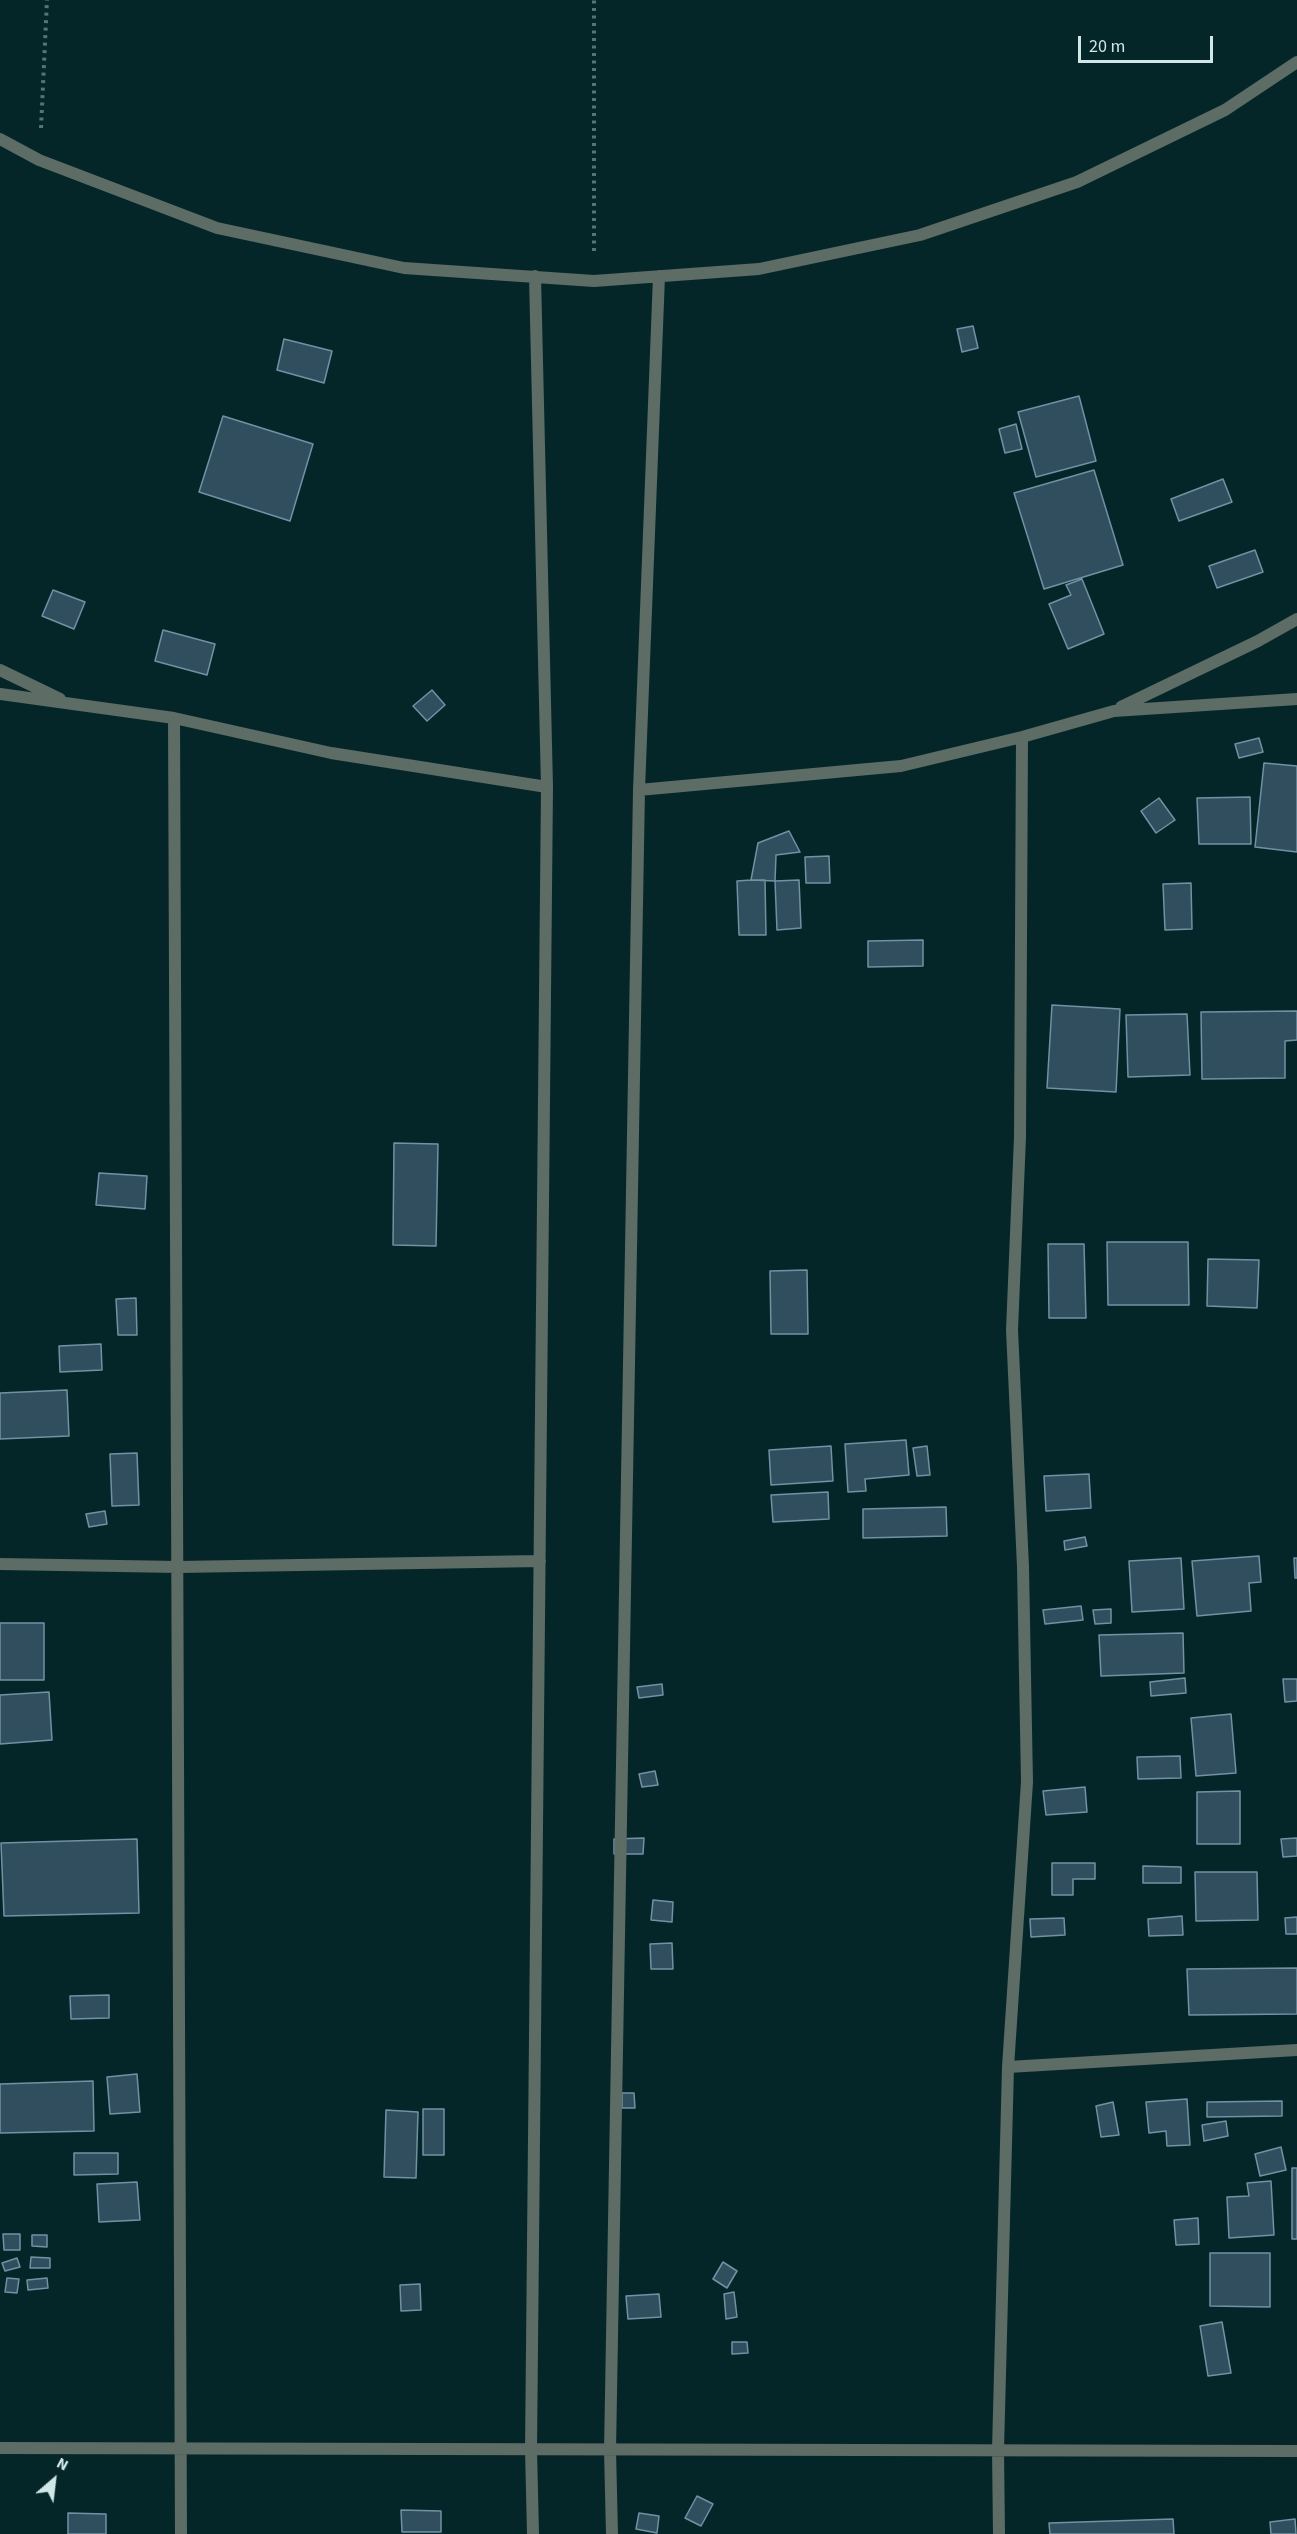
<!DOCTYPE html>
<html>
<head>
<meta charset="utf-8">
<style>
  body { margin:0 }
  #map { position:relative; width:1297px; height:2534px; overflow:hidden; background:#052628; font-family:"Source Sans 3",sans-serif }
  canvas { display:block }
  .north { position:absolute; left:24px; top:2450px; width:60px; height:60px; -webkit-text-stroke:4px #052628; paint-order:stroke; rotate:28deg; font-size:16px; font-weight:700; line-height:24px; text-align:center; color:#d0e6e7 }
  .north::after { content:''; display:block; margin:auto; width:21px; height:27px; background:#d0e6e7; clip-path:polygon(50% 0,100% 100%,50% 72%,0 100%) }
  .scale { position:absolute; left:1078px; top:36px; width:135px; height:27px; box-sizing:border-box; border:3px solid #d0e6e7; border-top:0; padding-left:8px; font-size:18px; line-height:21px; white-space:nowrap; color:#d0e6e7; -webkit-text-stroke:4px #052628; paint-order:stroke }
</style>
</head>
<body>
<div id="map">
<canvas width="1297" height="2534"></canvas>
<div class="north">N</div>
<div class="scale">20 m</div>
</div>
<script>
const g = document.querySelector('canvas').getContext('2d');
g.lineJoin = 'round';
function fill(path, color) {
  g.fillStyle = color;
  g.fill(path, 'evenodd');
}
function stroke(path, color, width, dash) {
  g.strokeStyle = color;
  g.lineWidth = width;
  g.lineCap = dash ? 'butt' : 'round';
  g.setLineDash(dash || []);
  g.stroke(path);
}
const building = new Path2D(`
  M 973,326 L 978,348 L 962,352 L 957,329 Z
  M 284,339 L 332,351 L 324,383 L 277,370 Z
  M 1079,396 L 1096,461 L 1036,477 L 1018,412 Z
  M 223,416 L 313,444 L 290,521 L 199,492 Z
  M 1016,424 L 1022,449 L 1005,453 L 999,429 Z
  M 1094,470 L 1123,565 L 1044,589 L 1014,493 Z
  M 1223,479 L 1232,502 L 1179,521 L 1171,499 Z
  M 1255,550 L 1263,572 L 1217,588 L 1209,566 Z
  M 1082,579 L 1104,634 L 1068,649 L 1049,604 L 1071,595 L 1066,585 Z
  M 53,590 L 85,602 L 74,629 L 42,616 Z
  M 163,630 L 215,644 L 207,675 L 155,661 Z
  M 432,690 L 445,705 L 427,721 L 413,706 Z
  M 1259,738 L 1263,752 L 1239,758 L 1235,744 Z
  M 1264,763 L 1297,766 L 1297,852 L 1255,847 Z
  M 1250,797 L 1251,844 L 1199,844 L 1197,798 Z
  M 1159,798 L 1175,820 L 1156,833 L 1141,811 Z
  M 789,831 L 800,852 L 776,855 L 775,881 L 751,880 L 758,843 Z
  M 829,856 L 830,883 L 806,883 L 805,857 Z
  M 751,880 L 765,880 L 766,935 L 739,935 L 737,881 Z
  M 799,880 L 801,928 L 777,930 L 775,881 Z
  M 1191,883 L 1192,929 L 1165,930 L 1163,884 Z
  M 923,940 L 923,966 L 868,967 L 868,941 Z
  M 1052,1005 L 1120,1009 L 1116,1092 L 1047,1088 Z
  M 1297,1011 L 1297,1040 L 1285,1041 L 1285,1078 L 1202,1079 L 1201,1012 Z
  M 1187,1014 L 1190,1075 L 1128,1077 L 1126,1015 Z
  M 394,1143 L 438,1144 L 436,1246 L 393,1245 Z
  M 99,1173 L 147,1176 L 145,1209 L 96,1205 Z
  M 1107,1242 L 1188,1242 L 1189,1305 L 1108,1305 Z
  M 1048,1244 L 1084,1244 L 1086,1318 L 1049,1318 Z
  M 1208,1259 L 1259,1260 L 1257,1308 L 1207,1306 Z
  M 807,1270 L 808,1334 L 771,1334 L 770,1271 Z
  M 136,1298 L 137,1335 L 118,1335 L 116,1299 Z
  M 101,1344 L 102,1370 L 60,1372 L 59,1346 Z
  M 67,1390 L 69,1436 L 0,1439 L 0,1393 Z
  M 906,1440 L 909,1475 L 865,1479 L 866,1491 L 848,1492 L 845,1444 Z
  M 831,1446 L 833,1481 L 771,1485 L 769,1450 Z
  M 927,1446 L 930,1475 L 917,1476 L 913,1448 Z
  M 137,1453 L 139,1505 L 112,1506 L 110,1454 Z
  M 1089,1474 L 1091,1508 L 1046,1511 L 1044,1476 Z
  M 828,1492 L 829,1519 L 773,1522 L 771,1495 Z
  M 946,1507 L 947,1536 L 863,1538 L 863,1509 Z
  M 105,1511 L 107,1524 L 89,1527 L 86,1514 Z
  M 1085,1537 L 1087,1546 L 1065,1550 L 1064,1541 Z
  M 1259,1556 L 1261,1582 L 1249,1583 L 1251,1611 L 1197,1616 L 1192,1561 Z
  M 1181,1558 L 1184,1609 L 1132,1612 L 1129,1561 Z
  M 1294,1558 L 1297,1558 L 1297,1578 L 1295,1578 Z
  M 1081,1606 L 1083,1620 L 1045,1624 L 1043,1610 Z
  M 1111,1609 L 1111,1623 L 1095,1624 L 1093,1610 Z
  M 0,1623 L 44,1623 L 44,1680 L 0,1680 Z
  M 1183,1633 L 1184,1673 L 1101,1676 L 1099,1635 Z
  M 1185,1678 L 1186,1693 L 1151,1696 L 1150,1682 Z
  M 1283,1679 L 1297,1679 L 1297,1701 L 1285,1702 Z
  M 662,1684 L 663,1695 L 639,1698 L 637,1687 Z
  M 49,1692 L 52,1740 L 0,1744 L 0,1695 Z
  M 1231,1714 L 1236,1773 L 1196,1776 L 1191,1718 Z
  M 1180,1756 L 1181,1778 L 1138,1779 L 1137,1757 Z
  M 655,1771 L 658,1785 L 642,1787 L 639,1774 Z
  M 1085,1787 L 1087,1812 L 1046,1815 L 1043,1791 Z
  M 1240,1791 L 1240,1844 L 1197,1844 L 1197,1792 Z
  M 644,1838 L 643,1854 L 614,1854 L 614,1839 Z
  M 1297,1838 L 1297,1856 L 1283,1857 L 1281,1839 Z
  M 137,1839 L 139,1913 L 4,1916 L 1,1843 Z
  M 1052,1863 L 1095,1863 L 1095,1879 L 1073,1879 L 1073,1895 L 1052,1895 Z
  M 1143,1866 L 1181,1867 L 1181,1883 L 1143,1883 Z
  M 1195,1872 L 1257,1872 L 1258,1920 L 1196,1921 Z
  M 653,1900 L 673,1902 L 672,1922 L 651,1920 Z
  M 1182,1916 L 1183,1935 L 1149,1936 L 1148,1919 Z
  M 1297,1917 L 1297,1934 L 1286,1934 L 1285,1918 Z
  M 1064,1918 L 1065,1935 L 1031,1937 L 1030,1919 Z
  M 672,1943 L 673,1969 L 651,1969 L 650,1944 Z
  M 1297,1968 L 1297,2014 L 1189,2015 L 1187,1969 Z
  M 109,1995 L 109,2018 L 71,2019 L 70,1996 Z
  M 137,2074 L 140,2112 L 110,2114 L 107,2077 Z
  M 93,2081 L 94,2131 L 0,2133 L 0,2084 Z
  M 622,2093 L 634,2093 L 635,2108 L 622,2108 Z
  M 1187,2099 L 1190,2145 L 1167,2146 L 1166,2131 L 1149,2133 L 1146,2102 Z
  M 1282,2101 L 1282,2116 L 1207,2117 L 1207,2102 Z
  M 1113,2102 L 1119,2135 L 1101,2137 L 1096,2106 Z
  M 423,2109 L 444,2109 L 444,2155 L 423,2155 Z
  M 386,2110 L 418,2112 L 416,2178 L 384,2177 Z
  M 1226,2121 L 1228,2136 L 1204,2141 L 1202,2125 Z
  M 1281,2147 L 1286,2170 L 1260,2176 L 1255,2154 Z
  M 74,2153 L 118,2153 L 118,2174 L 74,2175 Z
  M 1292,2168 L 1297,2168 L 1297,2239 L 1292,2239 Z
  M 1271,2181 L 1274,2235 L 1229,2238 L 1227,2197 L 1249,2196 L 1247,2183 Z
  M 137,2182 L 140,2220 L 99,2222 L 97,2184 Z
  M 1198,2218 L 1199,2244 L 1176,2245 L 1174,2220 Z
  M 3,2234 L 20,2234 L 20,2250 L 4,2250 Z
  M 32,2235 L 47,2235 L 47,2247 L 32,2246 Z
  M 1210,2253 L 1270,2253 L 1270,2307 L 1210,2306 Z
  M 31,2257 L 50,2258 L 50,2268 L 30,2268 Z
  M 17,2258 L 20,2267 L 5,2271 L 2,2263 Z
  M 723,2262 L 737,2271 L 727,2288 L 713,2279 Z
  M 7,2278 L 19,2279 L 17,2293 L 5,2292 Z
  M 47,2278 L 48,2288 L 28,2290 L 27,2280 Z
  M 420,2284 L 421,2310 L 401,2311 L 400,2285 Z
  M 734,2292 L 737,2317 L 726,2319 L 724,2294 Z
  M 659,2294 L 661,2317 L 628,2319 L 626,2296 Z
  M 1222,2322 L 1231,2373 L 1208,2376 L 1200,2326 Z
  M 732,2342 L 747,2342 L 748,2353 L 732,2354 Z
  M 697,2496 L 713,2504 L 701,2526 L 685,2518 Z
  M 401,2510 L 441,2511 L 441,2532 L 402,2532 Z
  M 68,2513 L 106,2514 L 106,2534 L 68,2534 Z
  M 639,2513 L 659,2516 L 657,2533 L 636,2529 Z
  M 1173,2519 L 1174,2534 L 1050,2534 L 1049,2523 Z
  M 1295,2519 L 1296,2534 L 1271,2534 L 1270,2522 Z`);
fill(building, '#314e5e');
stroke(building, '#7192a4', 1.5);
stroke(new Path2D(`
  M 41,128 L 47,0
  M 594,251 L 594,0`), '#577375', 4, [3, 4.5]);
stroke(new Path2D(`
  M 0,139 L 39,160 L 217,228 L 404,268 L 594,281 L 759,269 L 920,235 L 1077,182 L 1225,110 L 1297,62
  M 0,670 L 60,699
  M 0,694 L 174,718 L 331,753 L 547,787
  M 1121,707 L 1258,641 L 1297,619
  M 174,718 L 181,2534
  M 639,790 L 901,766 L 1022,737 L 1114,711 L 1297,699
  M 0,1564 L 178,1567 L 540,1561
  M 1008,2067 L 1297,2050
  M 0,2448 L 1297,2451
  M 533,2534 L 531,2449 L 547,787 L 535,276
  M 612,2534 L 610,2450 L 639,790 L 659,276
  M 999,2534 L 998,2450 L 1008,2067 L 1027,1782 L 1023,1567 L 1012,1330 L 1020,1137 L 1022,737`), '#5d6c65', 12);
</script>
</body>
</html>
